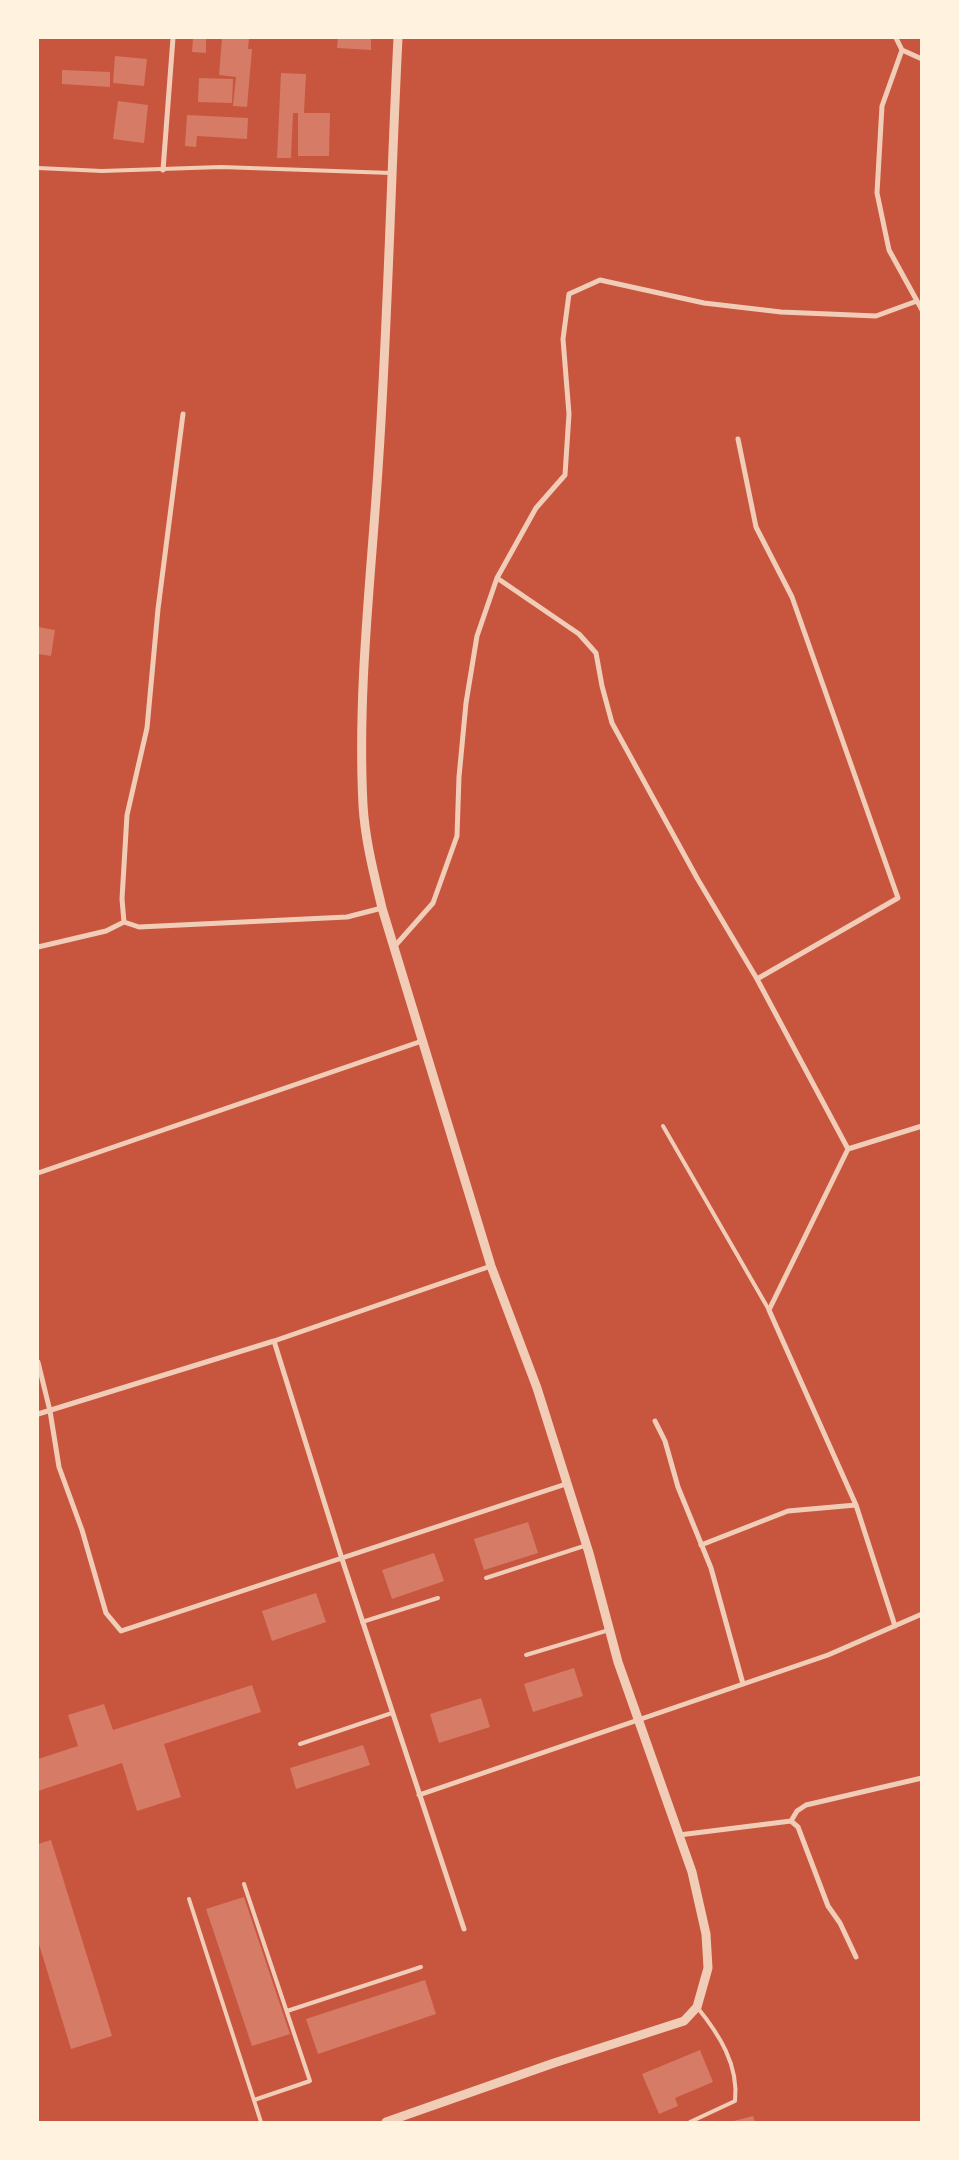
<!DOCTYPE html>
<html>
<head>
<meta charset="utf-8">
<style>
  body { margin:0 }
  #map { position:relative; width:959px; height:2160px; overflow:hidden; background:#c8553d; font-family:"Fira Sans",sans-serif }
  canvas { display:block }
  .frame { position:absolute; inset:0; border:39px solid #fff3e0; pointer-events:none }
</style>
</head>
<body>
<div id="map">
<canvas width="959" height="2160"></canvas>
<div class="frame"></div>
</div>
<script>
const g = document.querySelector('canvas').getContext('2d');
g.lineJoin = 'round';
function fill(path, color) {
  g.fillStyle = color;
  g.fill(path, 'evenodd');
}
function stroke(path, color, width, dash) {
  g.strokeStyle = color;
  g.lineWidth = width;
  g.lineCap = dash ? 'butt' : 'round';
  g.setLineDash(dash || []);
  g.stroke(path);
}
fill(new Path2D(`
  M 193,38 L 206,38 L 206,53 L 192,52 Z
  M 222,38 L 249,38 L 248,49 L 252,49 L 247,107 L 233,106 L 236,77 L 219,75 Z
  M 338,38 L 371,38 L 371,50 L 337,48 Z
  M 115,56 L 147,59 L 144,86 L 113,83 Z
  M 62,70 L 110,72 L 110,87 L 62,84 Z
  M 281,73 L 306,74 L 304,113 L 330,113 L 329,156 L 298,156 L 298,113 L 293,113 L 291,158 L 277,158 Z
  M 199,78 L 233,79 L 232,103 L 198,102 Z
  M 118,101 L 148,105 L 144,143 L 113,139 Z
  M 187,115 L 248,118 L 247,139 L 197,136 L 196,147 L 185,146 Z
  M 38,627 L 55,630 L 51,656 L 38,654 Z
  M 528,1522 L 538,1553 L 484,1570 L 474,1539 Z
  M 434,1553 L 444,1581 L 392,1599 L 382,1570 Z
  M 316,1593 L 326,1622 L 272,1641 L 262,1611 Z
  M 574,1668 L 583,1696 L 533,1712 L 524,1684 Z
  M 252,1685 L 261,1712 L 164,1744 L 181,1797 L 137,1811 L 122,1763 L 38,1791 L 38,1759 L 78,1746 L 68,1715 L 104,1704 L 113,1730 Z
  M 481,1698 L 490,1727 L 439,1743 L 430,1714 Z
  M 363,1745 L 370,1765 L 296,1789 L 290,1768 Z
  M 51,1840 L 112,2036 L 71,2049 L 38,1941 L 38,1844 Z
  M 244,1897 L 290,2034 L 252,2046 L 206,1909 Z
  M 425,1980 L 436,2014 L 318,2054 L 306,2019 Z
  M 700,2050 L 713,2082 L 675,2098 L 678,2106 L 659,2114 L 642,2074 Z
  M 753,2116 L 755,2122 L 730,2122 Z`), '#d67c66');
stroke(new Path2D(`
  M 38,168 L 102,171 L 221,167 L 391,173
  M 663,1126 L 769,1310
  M 486,1578 L 587,1545
  M 362,1622 L 438,1598
  M 526,1655 L 609,1630
  M 300,1744 L 392,1713
  M 244,1884 L 310,2081 L 254,2100
  M 189,1899 L 261,2122
  M 287,2011 L 421,1967
  M 690,2122 L 735,2101 C 739,2065 719,2034 697,2007`), '#f1ccb7', 4);
stroke(new Path2D(`
  M 896,38 L 902,50 L 922,59
  M 902,50 L 882,106 L 877,193 L 889,250 L 922,310
  M 163,170 L 173,38
  M 183,414 L 158,609 L 147,728 L 127,815 L 122,899 L 124,922 L 139,927 L 347,917 L 382,908
  M 738,439 L 756,527 L 792,597 L 898,898 L 757,979
  M 497,578 L 579,634 L 596,653 L 602,686 L 612,723 L 697,878 L 757,979 L 848,1149
  M 38,947 L 106,931 L 124,922
  M 394,947 L 433,903 L 457,836 L 459,777 L 466,703 L 477,636 L 497,578 L 536,508 L 565,475 L 569,414 L 563,339 L 569,294 L 600,280 L 704,303 L 781,312 L 876,316 L 917,301
  M 38,1173 L 422,1041
  M 274,1341 L 342,1559 L 464,1929
  M 38,1362 L 50,1411 L 59,1467 L 82,1530 L 106,1613 L 121,1631 L 566,1484
  M 38,1414 L 274,1341 L 491,1266
  M 655,1421 L 665,1441 L 678,1487 L 711,1568 L 743,1684
  M 701,1545 L 788,1511 L 856,1505
  M 895,1626 L 856,1505 L 769,1310 L 848,1149 L 922,1126
  M 419,1795 L 828,1655 L 922,1614
  M 791,1821 L 797,1811 L 806,1805 L 922,1778
  M 679,1835 L 791,1821 L 798,1827 L 828,1906 L 840,1923 L 856,1957`), '#f1ccb7', 5);
stroke(new Path2D(`
  M 386,2122 L 554,2063 L 684,2021 L 697,2007 L 708,1968 L 706,1934 L 692,1872 L 618,1662 L 589,1553 L 537,1388 L 491,1266 L 382,908 C 374,874 365,840 363,805 C 357,688 372,571 379,454 C 388,315 391,176 398,38`), '#f1ccb7', 9);
</script>
</body>
</html>
